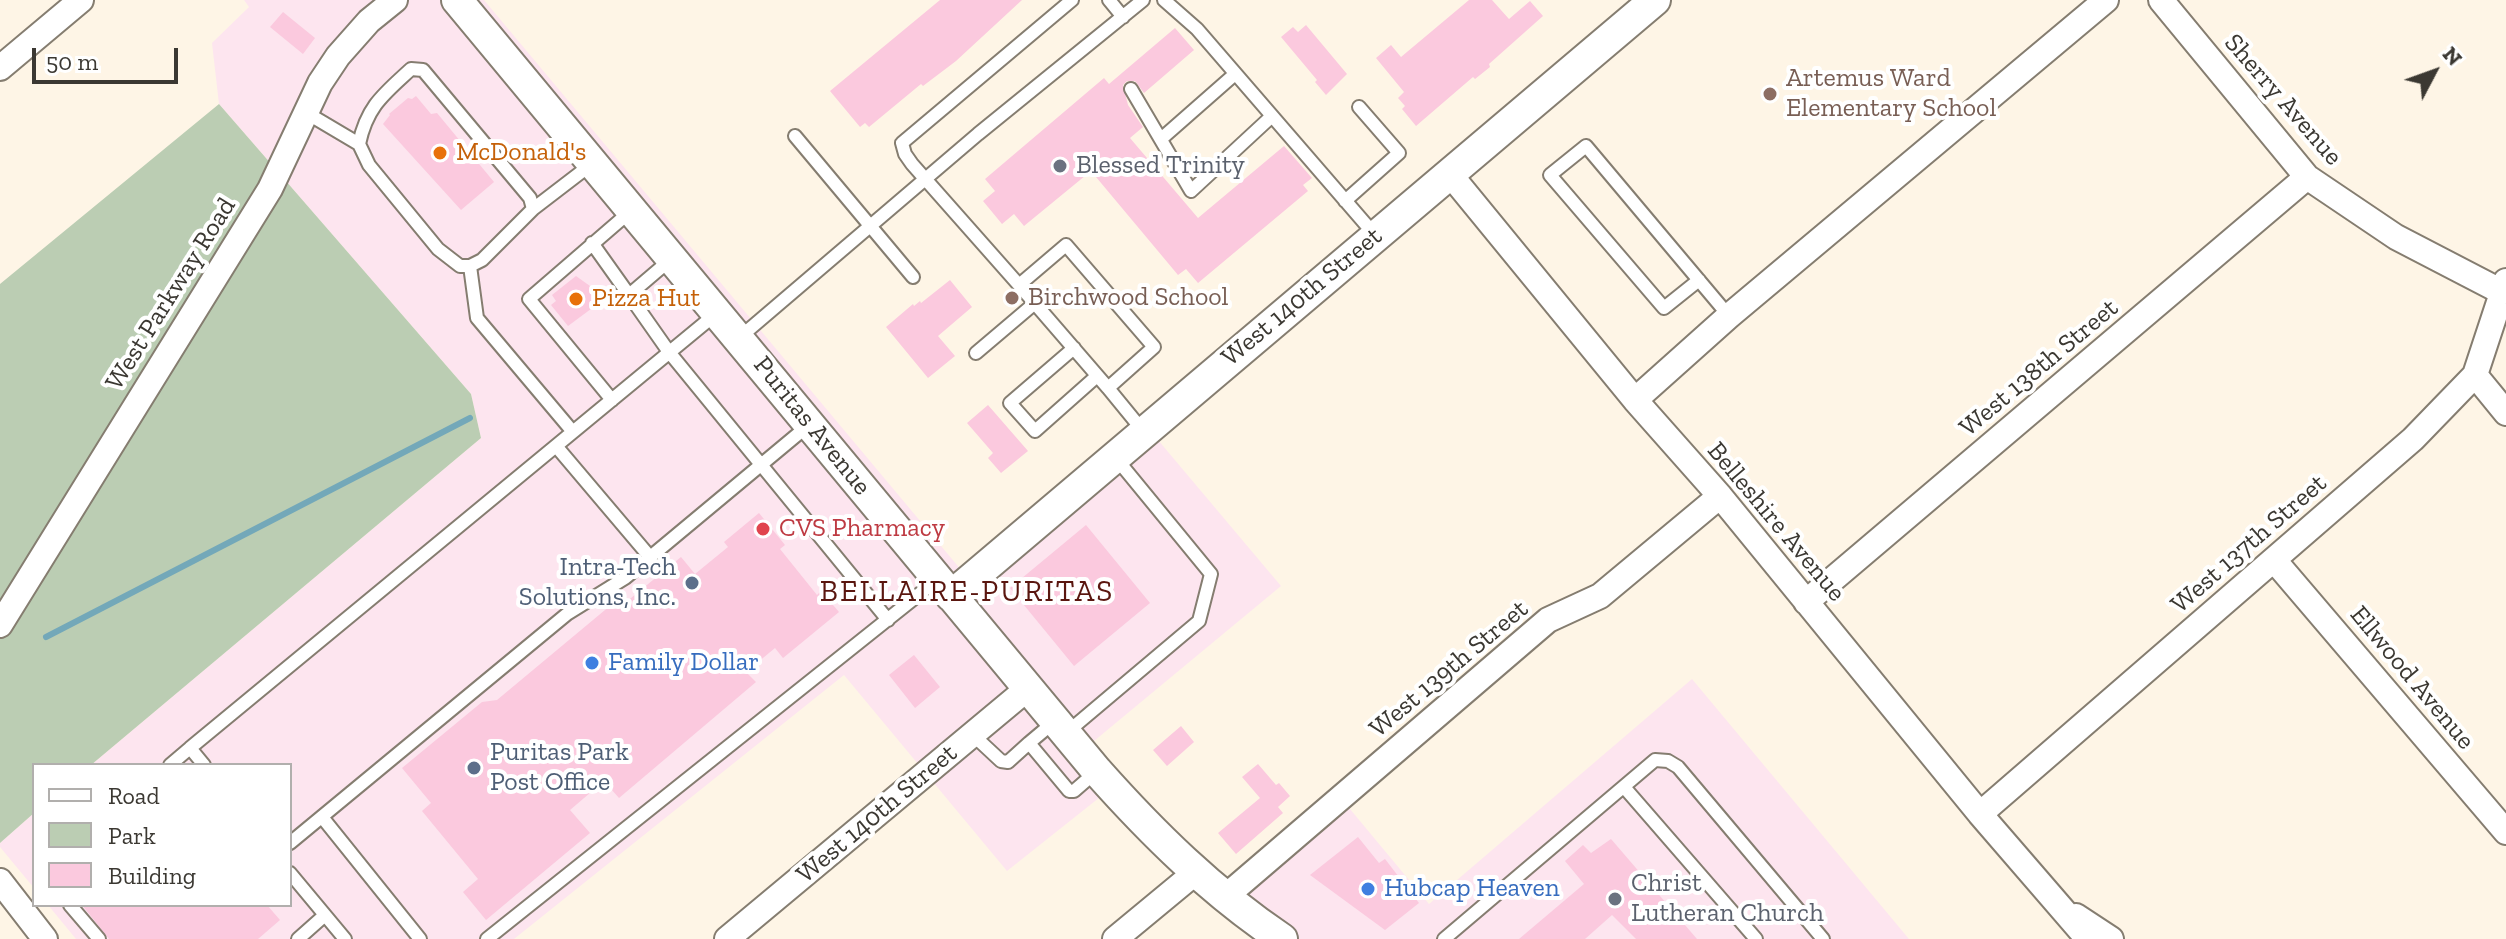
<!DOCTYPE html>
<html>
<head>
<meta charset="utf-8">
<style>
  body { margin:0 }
  #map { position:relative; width:2506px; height:939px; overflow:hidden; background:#fef5e6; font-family:"Zilla Slab",serif }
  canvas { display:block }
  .legend { position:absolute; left:32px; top:763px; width:260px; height:144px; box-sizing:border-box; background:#fff; border:2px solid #b1afad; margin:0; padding:10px 14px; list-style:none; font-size:24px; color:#3b3832 }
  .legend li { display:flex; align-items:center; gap:16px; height:40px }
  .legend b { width:40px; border:2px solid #b1afad }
  .north { position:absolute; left:2394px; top:32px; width:80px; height:80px; -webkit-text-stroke:6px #fff; paint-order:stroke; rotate:49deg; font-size:22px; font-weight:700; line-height:32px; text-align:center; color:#3b3832 }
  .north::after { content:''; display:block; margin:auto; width:28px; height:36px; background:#3b3832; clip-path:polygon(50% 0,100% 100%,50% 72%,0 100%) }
  .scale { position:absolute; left:32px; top:48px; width:146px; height:36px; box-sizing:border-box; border:4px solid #3b3832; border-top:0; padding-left:10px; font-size:24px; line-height:28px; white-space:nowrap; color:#3b3832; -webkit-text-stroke:6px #fff; paint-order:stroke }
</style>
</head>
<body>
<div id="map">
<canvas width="2506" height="939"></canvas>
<ul class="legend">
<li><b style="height:10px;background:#fff"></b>Road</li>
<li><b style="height:22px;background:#bbcdb3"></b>Park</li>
<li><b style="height:22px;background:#fbc9de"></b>Building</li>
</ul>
<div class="north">N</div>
<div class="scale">50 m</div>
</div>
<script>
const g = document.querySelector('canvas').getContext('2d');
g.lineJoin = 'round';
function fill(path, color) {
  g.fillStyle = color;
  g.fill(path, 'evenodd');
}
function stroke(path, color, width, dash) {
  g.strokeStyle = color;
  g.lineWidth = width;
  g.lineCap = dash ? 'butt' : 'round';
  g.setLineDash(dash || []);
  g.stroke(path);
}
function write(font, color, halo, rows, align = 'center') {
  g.font = font + ' "Zilla Slab",serif';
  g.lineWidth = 8;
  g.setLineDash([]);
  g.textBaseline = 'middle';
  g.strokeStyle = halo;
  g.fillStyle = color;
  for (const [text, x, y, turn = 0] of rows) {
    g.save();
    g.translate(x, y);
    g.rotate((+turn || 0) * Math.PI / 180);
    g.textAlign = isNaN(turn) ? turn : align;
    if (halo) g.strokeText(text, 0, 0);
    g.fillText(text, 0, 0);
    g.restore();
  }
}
fill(new Path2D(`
  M 244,0 L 484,0 L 962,571 L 1142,421 L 1281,586 L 1088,746 L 1119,782 L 1007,871 L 844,675 L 514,939 L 76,939 L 48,905 L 290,905 L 290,765 L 91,765 L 481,438 L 471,394 L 219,104 L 212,43 L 249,7 Z
  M 1692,679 L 1909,939 L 1295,939 L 1233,898 L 1345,803 L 1429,904 Z
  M 34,813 L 34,888 L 0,847 L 0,843 Z`), '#fde5ef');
fill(new Path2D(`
  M 219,104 L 471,394 L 481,438 L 91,765 L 34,765 L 34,813 L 0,843 L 0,284 Z`), '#bbcdb3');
stroke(new Path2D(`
  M 46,637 L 470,418`), '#73a8b9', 6);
fill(new Path2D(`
  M 940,0 L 1022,0 L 956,61 L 923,86 L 921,84 L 869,127 L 865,123 L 860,127 L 830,91 Z
  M 1469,0 L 1492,0 L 1509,19 L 1530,1 L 1543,16 L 1489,64 L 1490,67 L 1475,79 L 1473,77 L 1416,126 L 1402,109 L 1405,106 L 1398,98 L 1404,92 L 1376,58 L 1391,45 L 1401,57 Z
  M 283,12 L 315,38 L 303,54 L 270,27 Z
  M 1306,25 L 1347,74 L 1326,95 L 1315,82 L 1317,80 L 1281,37 L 1293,27 L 1298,32 Z
  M 1175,28 L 1194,50 L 1144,93 L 1135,81 L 1127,81 L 1123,85 L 1128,105 L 1143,127 L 1130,138 L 1198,218 L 1284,146 L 1312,178 L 1303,185 L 1308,191 L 1198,283 L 1186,269 L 1178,275 L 1091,171 L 1024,226 L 1014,214 L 1002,224 L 983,201 L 995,191 L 985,179 L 1104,78 L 1109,84 Z
  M 416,96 L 431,114 L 437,113 L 494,182 L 461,210 L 383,124 L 390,115 L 389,114 L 408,98 L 412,99 Z
  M 576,276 L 590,286 L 599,303 L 568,326 L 551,305 L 556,301 L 552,295 Z
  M 950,280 L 972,307 L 938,336 L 955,356 L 928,378 L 886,327 L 913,304 L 914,306 L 920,301 L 921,303 Z
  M 988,405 L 1028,451 L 1001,473 L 988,458 L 993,453 L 967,423 Z
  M 759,513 L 785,545 L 780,549 L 817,595 L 821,591 L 839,612 L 783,658 L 775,648 L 746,672 L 756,682 L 619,798 L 604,781 L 570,810 L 590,833 L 486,920 L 463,892 L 478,879 L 422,811 L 431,803 L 402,768 L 482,702 L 497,700 L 611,605 L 625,603 L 681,557 L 695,574 L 728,547 L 724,542 Z
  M 1086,525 L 1150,603 L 1074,666 L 1010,588 Z
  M 914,655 L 940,687 L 915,708 L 889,675 Z
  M 1181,726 L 1194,742 L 1167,766 L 1153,750 Z
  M 1258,764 L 1276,785 L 1279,783 L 1290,796 L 1278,807 L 1283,813 L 1236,854 L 1218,833 L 1260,798 L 1242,777 Z
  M 1358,837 L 1379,863 L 1385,859 L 1419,903 L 1385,930 L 1310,875 Z
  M 1611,839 L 1697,939 L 1636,939 L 1612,915 L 1585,939 L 1519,939 L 1584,884 L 1565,861 L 1583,845 L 1591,853 Z
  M 82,905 L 267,905 L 280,920 L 258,939 L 109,939 Z`), '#fbc9de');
const service = new Path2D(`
  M 1109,0 L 1123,17
  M 1164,0 L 1197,29 L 1375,235
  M 1131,89 L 1191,191 L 1272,116
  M 305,112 L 359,144 L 369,165 L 438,249 L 460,266 L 470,266 L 482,260 L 533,209 L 530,198 L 423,70 L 411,69 C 384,94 367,106 359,144
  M 795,136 L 913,277
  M 1161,139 L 1235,74
  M 1345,201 L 1399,153 L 1359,107
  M 533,209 L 593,163
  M 592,243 L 629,295
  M 670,260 L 629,295 L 669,352 L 888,620
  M 470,266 L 477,318 L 573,432
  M 1699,280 L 1664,308 L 1550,175 L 1586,146 L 1729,316
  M 1019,285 L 1108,388 L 1154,347 L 1066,245 L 1019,285 L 912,164 L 905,154 L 902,143 L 1072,0
  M 739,338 L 978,134 L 1143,0
  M 1074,348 L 1010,403 L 1035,431 L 1097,376
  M 976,353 L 1035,303
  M 1108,388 L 1144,432
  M 612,400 L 529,299 L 632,210
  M 556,446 L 650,557
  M 1054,722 L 1029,743 L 1069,791 L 1074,791 L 1097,771
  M 972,734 L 1001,761 L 1008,762 L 1029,743
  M 1065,734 L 1199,621 L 1211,574 L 1115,457
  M 170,765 L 190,748
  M 204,765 L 190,748 L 717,313
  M 1624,787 L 1756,939
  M 322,817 L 420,939
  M 290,843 L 567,614 L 625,578 L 810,424
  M 290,873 L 345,939
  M 70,905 L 99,939
  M 298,939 L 325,915
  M 487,939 L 937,580
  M 1444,939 L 1655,760 L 1668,761 L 1678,767 L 1823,939`);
const minor = new Path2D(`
  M 2161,0 L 2307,177 L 2396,237 L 2502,292
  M 0,68 L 81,0
  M 1449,173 L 1635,400 L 1720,496 L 1980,814 L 2088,939
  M 2475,375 L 2506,413
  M 1635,400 L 1729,316 L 2106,0
  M 2274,560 L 2506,832
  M 1806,602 L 2307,177
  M 0,625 L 270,189 L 320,83 L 338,56 L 369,21 L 395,0
  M 1980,814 L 2413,439 L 2475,375 L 2506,281
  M 0,881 L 45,939
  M 1225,897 L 1548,620 L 1600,596 L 1720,496
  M 2076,916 L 2111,939
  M 727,939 L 1027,689
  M 1115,939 L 1196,872`);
const tertiary = new Path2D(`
  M 457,0 L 1097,771 C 1153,834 1212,892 1282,939
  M 951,596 L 1655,0`);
stroke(service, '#857d70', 16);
stroke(minor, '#857d70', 28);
stroke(tertiary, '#857d70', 34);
stroke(service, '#fff', 12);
stroke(minor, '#fff', 24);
stroke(tertiary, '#fff', 30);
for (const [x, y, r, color] of [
  [1770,94,8,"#8d6e63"],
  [440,153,8,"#e8710a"],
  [1060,166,8,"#6b7280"],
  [1012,298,8,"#8d6e63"],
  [576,299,8,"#e8710a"],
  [763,529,8,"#e0444e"],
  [692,583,8,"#5c6f8a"],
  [592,663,8,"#3f7fe0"],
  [474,768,8,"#5c6f8a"],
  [1368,889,8,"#3f7fe0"],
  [1615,899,8,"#6b7280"]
]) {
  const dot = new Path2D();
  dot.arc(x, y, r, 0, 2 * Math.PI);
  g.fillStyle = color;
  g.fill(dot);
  stroke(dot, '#fff', 3);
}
write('26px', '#785e54', '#fff', [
  ["Artemus Ward",1786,79],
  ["Elementary School",1786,109],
  ["Birchwood School",1028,298]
], 'left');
write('26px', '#3b3832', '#fff', [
  ["Sherry Avenue",2283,100,49],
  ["West Parkway Road",171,294,-58],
  ["West 140th Street",1302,297,-40],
  ["West 138th Street",2039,368,-40],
  ["Puritas Avenue",812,426,51],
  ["Belleshire Avenue",1776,522,50],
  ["West 137th Street",2249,544,-41],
  ["West 139th Street",1449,669,-40],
  ["Ellwood Avenue",2412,678,50],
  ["West 140th Street",877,814,-40]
]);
write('26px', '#c56008', '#fff', [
  ["McDonald's",456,153],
  ["Pizza Hut",592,299]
], 'left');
write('26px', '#5b616d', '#fff', [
  ["Blessed Trinity",1076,166],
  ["Christ",1631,884],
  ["Lutheran Church",1631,914]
], 'left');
write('26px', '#be3a42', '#fff', [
  ["CVS Pharmacy",779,529]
], 'left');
write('26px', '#4e5e75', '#fff', [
  ["Intra-Tech",676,568],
  ["Solutions, Inc.",676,598],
  ["Puritas Park",490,753,"left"],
  ["Post Office",490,783,"left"]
], 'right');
write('26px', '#366cbe', '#fff', [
  ["Family Dollar",608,663],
  ["Hubcap Heaven",1384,889]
], 'left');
g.letterSpacing = '2px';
write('30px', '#5a160f', '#fff', [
  ["BELLAIRE-PURITAS",967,592]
]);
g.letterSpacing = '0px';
</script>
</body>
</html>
